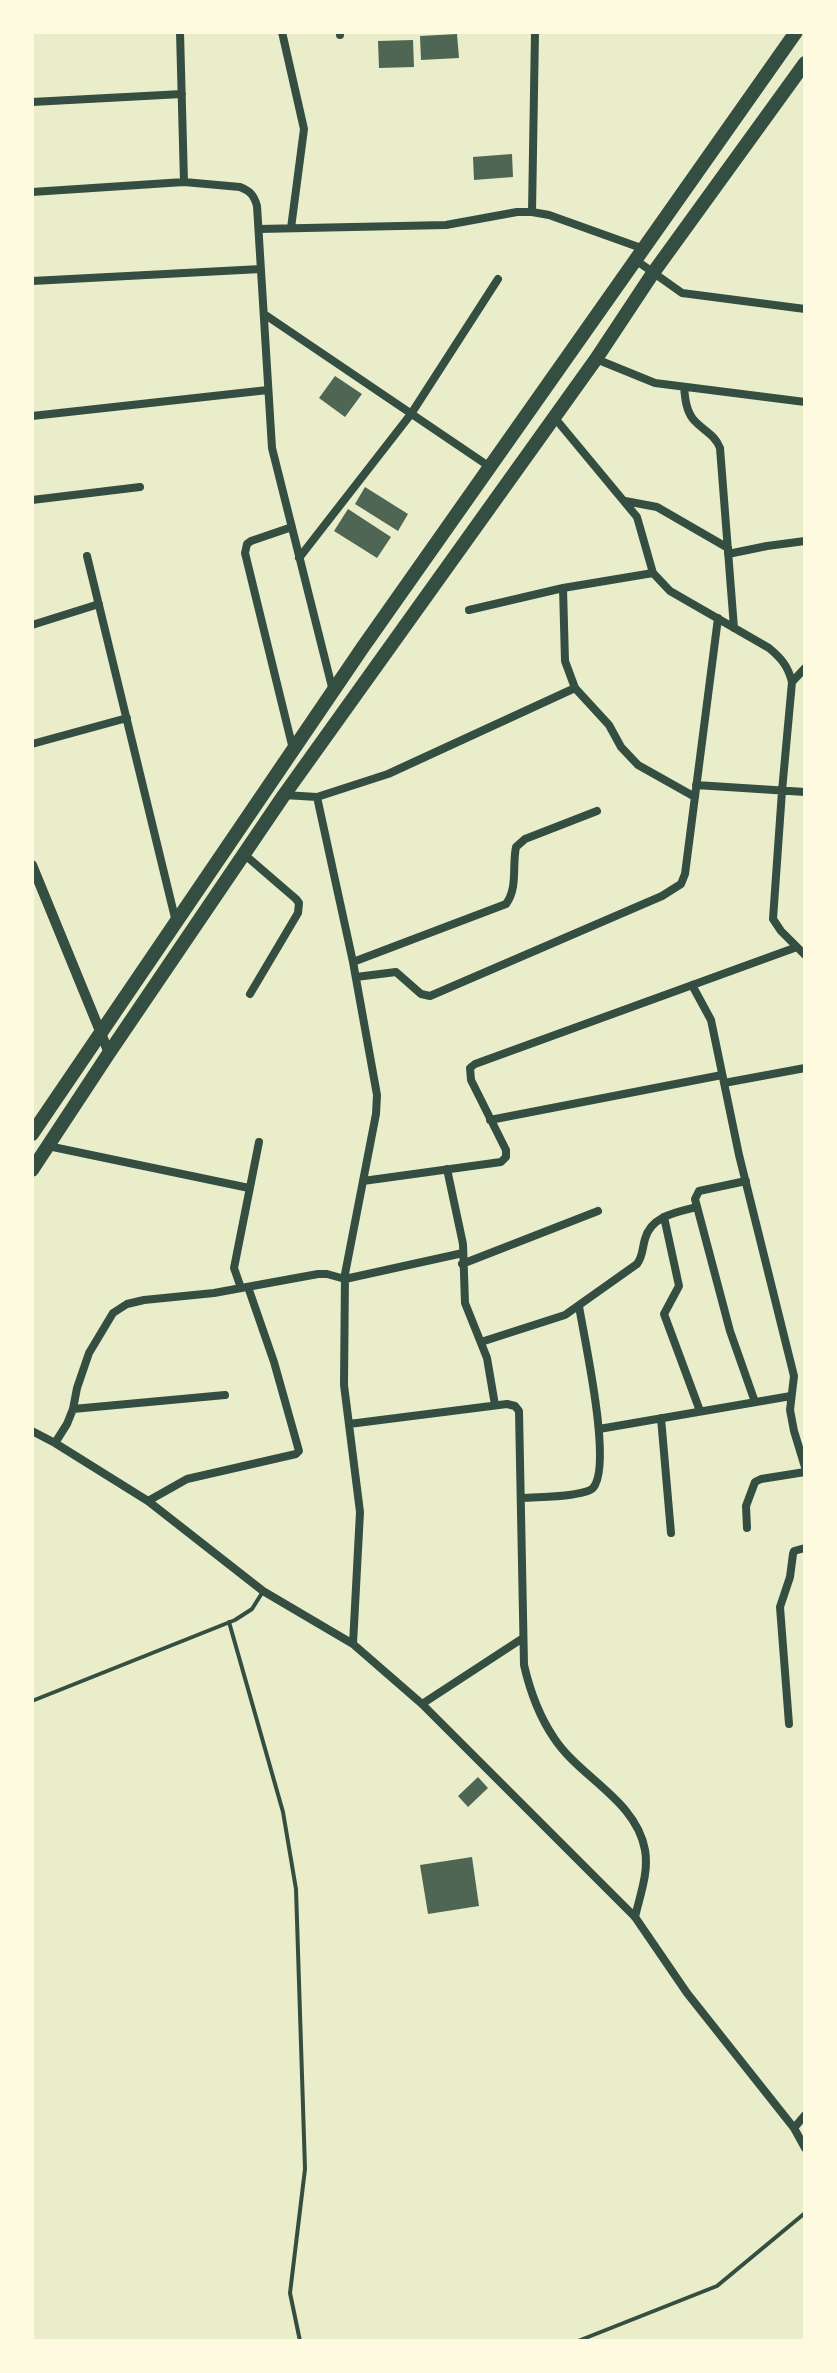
<!DOCTYPE html>
<html>
<head>
<meta charset="utf-8">
<style>
  body { margin:0 }
  #map { position:relative; width:837px; height:2373px; overflow:hidden; background:#e9edc9; font-family:"Times New Roman",serif }
  canvas { display:block }
  .frame { position:absolute; inset:0; border:34px solid #fefae0; pointer-events:none }
</style>
</head>
<body>
<div id="map">
<canvas width="837" height="2373"></canvas>
<div class="frame"></div>
</div>
<script>
const g = document.querySelector('canvas').getContext('2d');
g.lineJoin = 'round';
function fill(path, color) {
  g.fillStyle = color;
  g.fill(path, 'evenodd');
}
function stroke(path, color, width, dash) {
  g.strokeStyle = color;
  g.lineWidth = width;
  g.lineCap = dash ? 'butt' : 'round';
  g.setLineDash(dash || []);
  g.stroke(path);
}
fill(new Path2D(`
  M 457,34 L 459,58 L 421,60 L 420,36 Z
  M 413,40 L 414,67 L 379,68 L 378,41 Z
  M 512,154 L 513,177 L 474,180 L 473,157 Z
  M 335,376 L 362,394 L 345,417 L 319,398 Z
  M 365,487 L 408,514 L 398,531 L 355,504 Z
  M 348,509 L 391,537 L 377,558 L 334,531 Z
  M 478,1777 L 488,1788 L 468,1807 L 458,1796 Z
  M 472,1857 L 479,1906 L 428,1914 L 420,1865 Z`), '#4f6655');
stroke(new Path2D(`
  M 229,1622 L 283,1812 L 296,1889 L 305,2169 L 290,2293 L 300,2341
  M 32,1701 L 235,1620 L 252,1609 L 262,1593
  M 578,2341 L 717,2286 L 805,2213`), '#344e41', 4);
stroke(new Path2D(`
  M 180,32 L 184,182
  M 282,32 L 304,129 L 291,228
  M 340,35 L 340,32
  M 32,102 L 182,94
  M 32,192 L 184,182 L 240,187 C 250,191 254,195 257,206 L 272,448 L 333,691
  M 532,212 L 535,32
  M 259,229 L 446,225 L 517,212 L 532,212 L 549,215 L 644,249
  M 637,261 L 682,293 L 805,309
  M 32,281 L 261,269
  M 264,314 L 490,467
  M 596,359 L 655,383 L 805,402
  M 684,387 C 685,398 686,410 693,419 C 702,430 715,434 720,448 L 734,628
  M 32,416 L 268,390
  M 554,417 L 637,517 L 653,573 L 670,591 L 769,648 C 781,658 788,666 792,682 L 782,791 L 773,919 L 781,931 L 805,955
  M 32,500 L 140,487
  M 625,501 L 657,507 L 728,548
  M 292,527 L 251,541 L 247,544 L 245,553 L 293,749
  M 728,554 L 767,546 L 805,541
  M 87,556 L 176,922
  M 299,558 L 411,414 L 498,279
  M 563,588 L 565,661 L 575,688 L 609,725 L 621,747 L 638,765 L 695,797
  M 469,610 L 563,588 L 653,573
  M 32,625 L 99,604
  M 792,682 L 805,668
  M 32,744 L 127,718
  M 696,785 L 805,792
  M 284,795 L 317,797 L 388,774 L 575,688
  M 317,797 L 353,962 L 377,1095 L 376,1114 L 345,1274 L 344,1385 L 360,1512 L 353,1644
  M 245,855 L 296,899 L 299,903 L 298,913 L 250,994
  M 353,962 L 506,904 C 518,888 512,866 516,847 L 525,839 L 597,811
  M 356,977 L 396,972 L 421,994 L 430,996 L 662,896 L 681,884 L 685,874 L 718,618
  M 692,985 L 711,1020 L 739,1155 L 794,1376 L 790,1410 L 794,1431 L 805,1467
  M 724,1083 L 805,1068
  M 490,1120 L 722,1075
  M 48,1146 L 249,1188
  M 447,1169 L 463,1244 L 465,1303 L 487,1358 L 495,1405
  M 363,1181 L 501,1162 L 506,1157 L 506,1150 L 471,1080 L 470,1068 L 475,1064 L 797,947
  M 746,1181 L 699,1191 L 695,1199 L 730,1331 L 755,1402
  M 664,1217 L 679,1286 L 664,1314 L 700,1411
  M 462,1264 L 598,1211
  M 241,1288 L 234,1268 L 259,1142
  M 481,1342 L 565,1315 L 637,1264 C 643,1256 642,1249 645,1239 C 651,1216 677,1212 697,1207
  M 73,1409 L 225,1395
  M 661,1418 L 671,1533
  M 349,1424 L 507,1404 L 515,1406 L 519,1411 L 524,1665 C 530,1691 539,1716 554,1738 C 580,1778 636,1800 645,1850 C 649,1872 640,1895 635,1917
  M 599,1429 L 791,1396
  M 32,1431 L 55,1443 L 148,1501 L 263,1591 L 353,1644 L 422,1704 L 635,1917 L 687,1993 L 794,2128 L 805,2148
  M 55,1443 L 67,1424 L 73,1409 L 77,1388 L 89,1353 L 113,1313 L 127,1304 L 144,1300 L 214,1293 L 318,1274 L 327,1274 L 345,1279 L 463,1253
  M 521,1498 C 535,1497 584,1497 593,1488 C 613,1466 584,1338 579,1306
  M 148,1501 L 187,1479 L 296,1454 L 299,1451 L 274,1362 L 248,1287
  M 747,1528 L 746,1506 L 755,1482 L 761,1479 L 805,1472
  M 422,1704 L 523,1638
  M 789,1724 L 780,1607 L 790,1577 L 793,1554 L 794,1551 L 805,1548
  M 794,2128 L 805,2115`), '#344e41', 8);
stroke(new Path2D(`
  M 32,865 L 109,1053`), '#344e41', 10);
stroke(new Path2D(`
  M 32,1134 L 363,647 L 796,32
  M 32,1170 L 109,1053 L 284,795 L 596,359 L 653,273 L 805,63`), '#344e41', 14);
</script>
</body>
</html>
